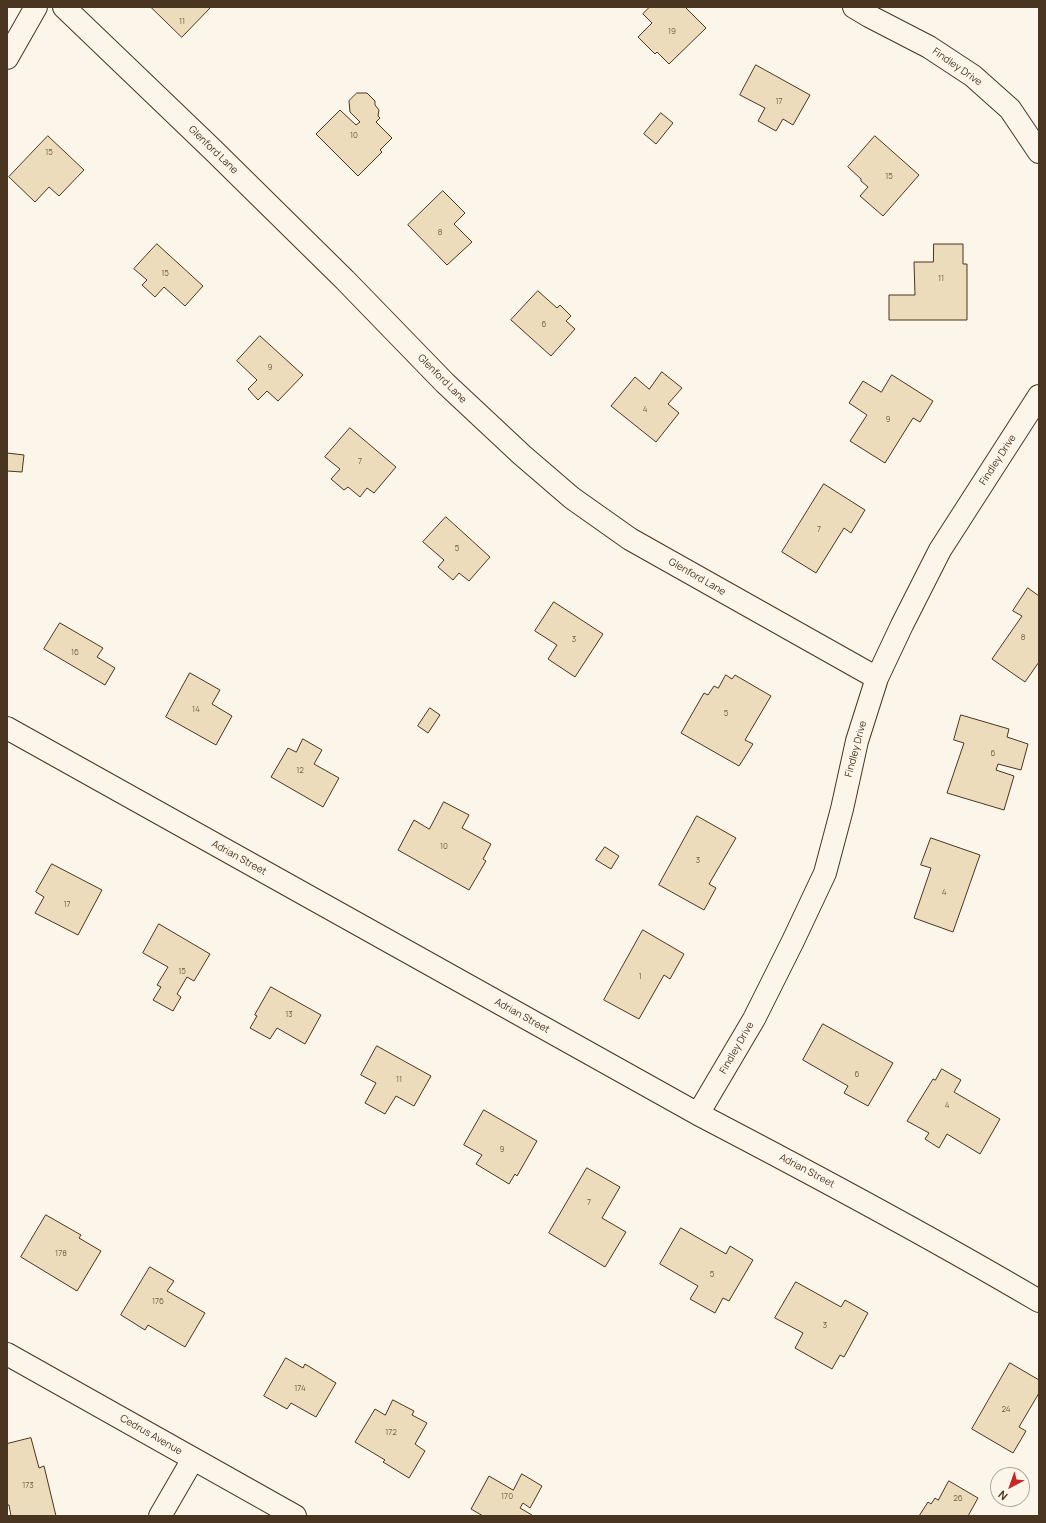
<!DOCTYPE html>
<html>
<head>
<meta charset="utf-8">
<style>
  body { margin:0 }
  #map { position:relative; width:1046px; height:1523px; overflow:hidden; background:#fbf6e9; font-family:Manrope,sans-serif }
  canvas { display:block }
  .frame { position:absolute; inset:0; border:8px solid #4a3520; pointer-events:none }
  .north { position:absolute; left:990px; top:1467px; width:40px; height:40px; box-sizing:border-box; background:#fbf6e9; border:1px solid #b4a999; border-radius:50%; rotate:221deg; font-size:11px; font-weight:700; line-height:16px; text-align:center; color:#4a3520 }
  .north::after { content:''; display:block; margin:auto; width:14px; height:18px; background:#c62828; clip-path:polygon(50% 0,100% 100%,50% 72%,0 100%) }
</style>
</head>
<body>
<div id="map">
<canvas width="1046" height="1523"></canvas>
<div class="frame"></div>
<div class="north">N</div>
</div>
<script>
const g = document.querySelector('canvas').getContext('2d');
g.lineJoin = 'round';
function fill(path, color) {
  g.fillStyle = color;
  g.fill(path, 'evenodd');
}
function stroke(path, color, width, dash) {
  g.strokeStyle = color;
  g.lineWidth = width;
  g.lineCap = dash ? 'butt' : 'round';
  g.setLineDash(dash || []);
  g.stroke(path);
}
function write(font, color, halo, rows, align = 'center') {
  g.font = font + ' Manrope,sans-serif';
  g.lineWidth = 3;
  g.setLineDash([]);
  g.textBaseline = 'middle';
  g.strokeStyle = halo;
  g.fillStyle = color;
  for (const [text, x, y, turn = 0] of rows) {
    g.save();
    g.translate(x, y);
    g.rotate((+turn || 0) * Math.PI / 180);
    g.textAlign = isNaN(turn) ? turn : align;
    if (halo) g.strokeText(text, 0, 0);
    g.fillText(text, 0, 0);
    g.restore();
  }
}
const building = new Path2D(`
  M 151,7 L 211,7 L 182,37 Z
  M 650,7 L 685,7 L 706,28 L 669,64 L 657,52 L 655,54 L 638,37 L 652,23 L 643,14 Z
  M 756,65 L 810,95 L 793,125 L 783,119 L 776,131 L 758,121 L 765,108 L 740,95 Z
  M 357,93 L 367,93 L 375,101 L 375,105 L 379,110 L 378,116 L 380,118 L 376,122 L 392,138 L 380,150 L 382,152 L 358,176 L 316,134 L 340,110 L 356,125 L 360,122 L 350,112 L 349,101 Z
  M 661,113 L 673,123 L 656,144 L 644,134 Z
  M 48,136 L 84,170 L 59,196 L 49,187 L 35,202 L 9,177 Z
  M 875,136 L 919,175 L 883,216 L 860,196 L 868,187 L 861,181 L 861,179 L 848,167 Z
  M 443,191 L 465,213 L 454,224 L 472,242 L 447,265 L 408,225 Z
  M 157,244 L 203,286 L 185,306 L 164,287 L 155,297 L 142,285 L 147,280 L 134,269 Z
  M 934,244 L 963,244 L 963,264 L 967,264 L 967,320 L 889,320 L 889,295 L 915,295 L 914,262 L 933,262 Z
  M 538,291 L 557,308 L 560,305 L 571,316 L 566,321 L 575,329 L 551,356 L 511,320 Z
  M 260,336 L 303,375 L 278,401 L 267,391 L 258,400 L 248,389 L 257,380 L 237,361 Z
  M 662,372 L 682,388 L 668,404 L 679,413 L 656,442 L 611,406 L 635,377 L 649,389 Z
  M 892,375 L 933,401 L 920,422 L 913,418 L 885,463 L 850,441 L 867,415 L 849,403 L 863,381 L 881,392 Z
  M 350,428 L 396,467 L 374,493 L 367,488 L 360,497 L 348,487 L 344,490 L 331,479 L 340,469 L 325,457 Z
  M 7,453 L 24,455 L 22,472 L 7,471 Z
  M 824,484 L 865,510 L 851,533 L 844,528 L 816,573 L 782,552 Z
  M 446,517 L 490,557 L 469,581 L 459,573 L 453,580 L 438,567 L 444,560 L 423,542 Z
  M 1028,588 L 1039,596 L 1039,662 L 1025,682 L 992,659 L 1022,616 L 1013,611 Z
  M 554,602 L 603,634 L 575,677 L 548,659 L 557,645 L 535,631 Z
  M 60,623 L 103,648 L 97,657 L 115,668 L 105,685 L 44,649 Z
  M 190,673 L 220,690 L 212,704 L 232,716 L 216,745 L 166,717 Z
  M 726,675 L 732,679 L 735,675 L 771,696 L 745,740 L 753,744 L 739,766 L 681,733 L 704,693 L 708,695 L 714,686 L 718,688 Z
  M 430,708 L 440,715 L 428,733 L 418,726 Z
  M 961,715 L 1009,729 L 1007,737 L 1028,744 L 1021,770 L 998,764 L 996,770 L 1014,776 L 1004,810 L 947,793 L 964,743 L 954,740 Z
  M 303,739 L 322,750 L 314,764 L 339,778 L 323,807 L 271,777 L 288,748 L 296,752 Z
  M 444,802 L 469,815 L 462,828 L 491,844 L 483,859 L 486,861 L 469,890 L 398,850 L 414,820 L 429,829 Z
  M 697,816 L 736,838 L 709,884 L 716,888 L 704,910 L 659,885 Z
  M 931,838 L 980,855 L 953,932 L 914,918 L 931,868 L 921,865 Z
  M 605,847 L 619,856 L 611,869 L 596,860 Z
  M 52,864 L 102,890 L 78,935 L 35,913 L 44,897 L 36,892 Z
  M 159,924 L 210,954 L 194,981 L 187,977 L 177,994 L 181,997 L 173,1011 L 153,1000 L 161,987 L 157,985 L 168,967 L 143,953 Z
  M 643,930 L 684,954 L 670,979 L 664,975 L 639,1019 L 604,1000 Z
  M 271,987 L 321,1015 L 305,1044 L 277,1028 L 270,1039 L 250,1028 L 257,1016 L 255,1015 Z
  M 823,1024 L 893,1063 L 868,1106 L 844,1093 L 848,1086 L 803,1060 Z
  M 377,1046 L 431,1076 L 414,1106 L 396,1096 L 385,1114 L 365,1103 L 376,1083 L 361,1075 Z
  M 942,1069 L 961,1080 L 954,1092 L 1000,1119 L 980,1154 L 947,1134 L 939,1148 L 925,1139 L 929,1133 L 907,1121 L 933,1079 L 935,1080 Z
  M 484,1110 L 537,1141 L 517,1176 L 515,1174 L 509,1184 L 476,1164 L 482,1155 L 464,1145 Z
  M 587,1168 L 620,1187 L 602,1218 L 626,1232 L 605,1267 L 549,1233 Z
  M 46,1215 L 81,1235 L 79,1238 L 101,1251 L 77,1291 L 21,1257 Z
  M 681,1228 L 726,1254 L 730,1246 L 753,1260 L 729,1301 L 723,1298 L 715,1313 L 690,1299 L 698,1286 L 660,1264 Z
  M 150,1267 L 174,1281 L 167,1291 L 205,1313 L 185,1347 L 148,1325 L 145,1330 L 121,1315 Z
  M 796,1282 L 841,1307 L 845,1300 L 868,1313 L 844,1357 L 840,1355 L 832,1369 L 795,1348 L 803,1333 L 775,1318 Z
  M 286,1358 L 303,1368 L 305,1364 L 336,1383 L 316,1417 L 291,1403 L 287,1409 L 264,1396 Z
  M 1010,1363 L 1039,1380 L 1039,1393 L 1019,1427 L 1026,1431 L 1013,1453 L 972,1429 Z
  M 393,1400 L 414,1411 L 412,1415 L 427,1423 L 415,1444 L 425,1451 L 409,1478 L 383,1462 L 385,1460 L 355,1442 L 375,1409 L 385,1415 Z
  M 31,1438 L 39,1468 L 44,1466 L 56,1516 L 11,1516 L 9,1505 L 7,1505 L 7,1444 Z
  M 522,1474 L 542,1486 L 530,1508 L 523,1503 L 520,1508 L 532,1515 L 531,1516 L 483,1516 L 471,1509 L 489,1476 L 513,1490 Z
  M 949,1481 L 978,1498 L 968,1516 L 919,1516 L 928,1502 L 931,1504 L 935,1498 L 938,1500 Z`);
fill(building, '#ecdcbc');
stroke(building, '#4a3520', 1);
const minor = new Path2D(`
  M 64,7 L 212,149 L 345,280 L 445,383 L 522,455 L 572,498 L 630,539 L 877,678
  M 854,7 L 869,16 L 929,47 L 973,76 L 1010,109 L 1039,152
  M 7,58 L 36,7
  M 7,728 L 698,1114 C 813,1174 927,1235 1039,1301
  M 698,1114 L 754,1019 L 793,941 L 825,873 L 842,809 L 857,741 L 877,678 L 902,625 L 940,550 L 1039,396
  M 7,1354 L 295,1516
  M 160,1516 L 193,1459`);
stroke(minor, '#4a3520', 24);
stroke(minor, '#fbf6e9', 22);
write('8px', '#725f47', null, [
  ["11",182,22],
  ["19",672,32],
  ["17",779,102],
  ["10",354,136],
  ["15",49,153],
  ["15",889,177],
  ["8",440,233],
  ["15",165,274],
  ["11",941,279],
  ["6",544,325],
  ["9",270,368],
  ["4",645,410],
  ["9",888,420],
  ["7",360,462],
  ["7",819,530],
  ["5",457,549],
  ["8",1023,638],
  ["3",574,640],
  ["16",75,653],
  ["14",196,710],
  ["5",726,714],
  ["6",993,754],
  ["12",300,771],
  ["10",444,847],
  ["3",698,861],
  ["4",944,893],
  ["17",67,905],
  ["15",182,972],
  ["1",640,977],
  ["13",289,1015],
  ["6",857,1075],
  ["11",399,1080],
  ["4",947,1106],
  ["9",502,1150],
  ["7",589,1203],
  ["178",61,1254],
  ["5",712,1275],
  ["176",158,1302],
  ["3",825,1326],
  ["174",300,1389],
  ["24",1006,1410],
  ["172",391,1433],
  ["173",28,1486],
  ["170",507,1497],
  ["26",958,1499]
]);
write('10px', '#4a3520', '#fbf6e9', [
  ["Findley Drive",957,67,35],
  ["Glenford Lane",213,150,44],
  ["Glenford Lane",442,379,45],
  ["Findley Drive",998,460,-57],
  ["Glenford Lane",697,577,30],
  ["Findley Drive",856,749,-75],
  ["Adrian Street",239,858,29],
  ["Adrian Street",522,1016,29],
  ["Findley Drive",737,1048,-60],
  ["Adrian Street",807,1171,28],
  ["Cedrus Avenue",151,1435,30]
]);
</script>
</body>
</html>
